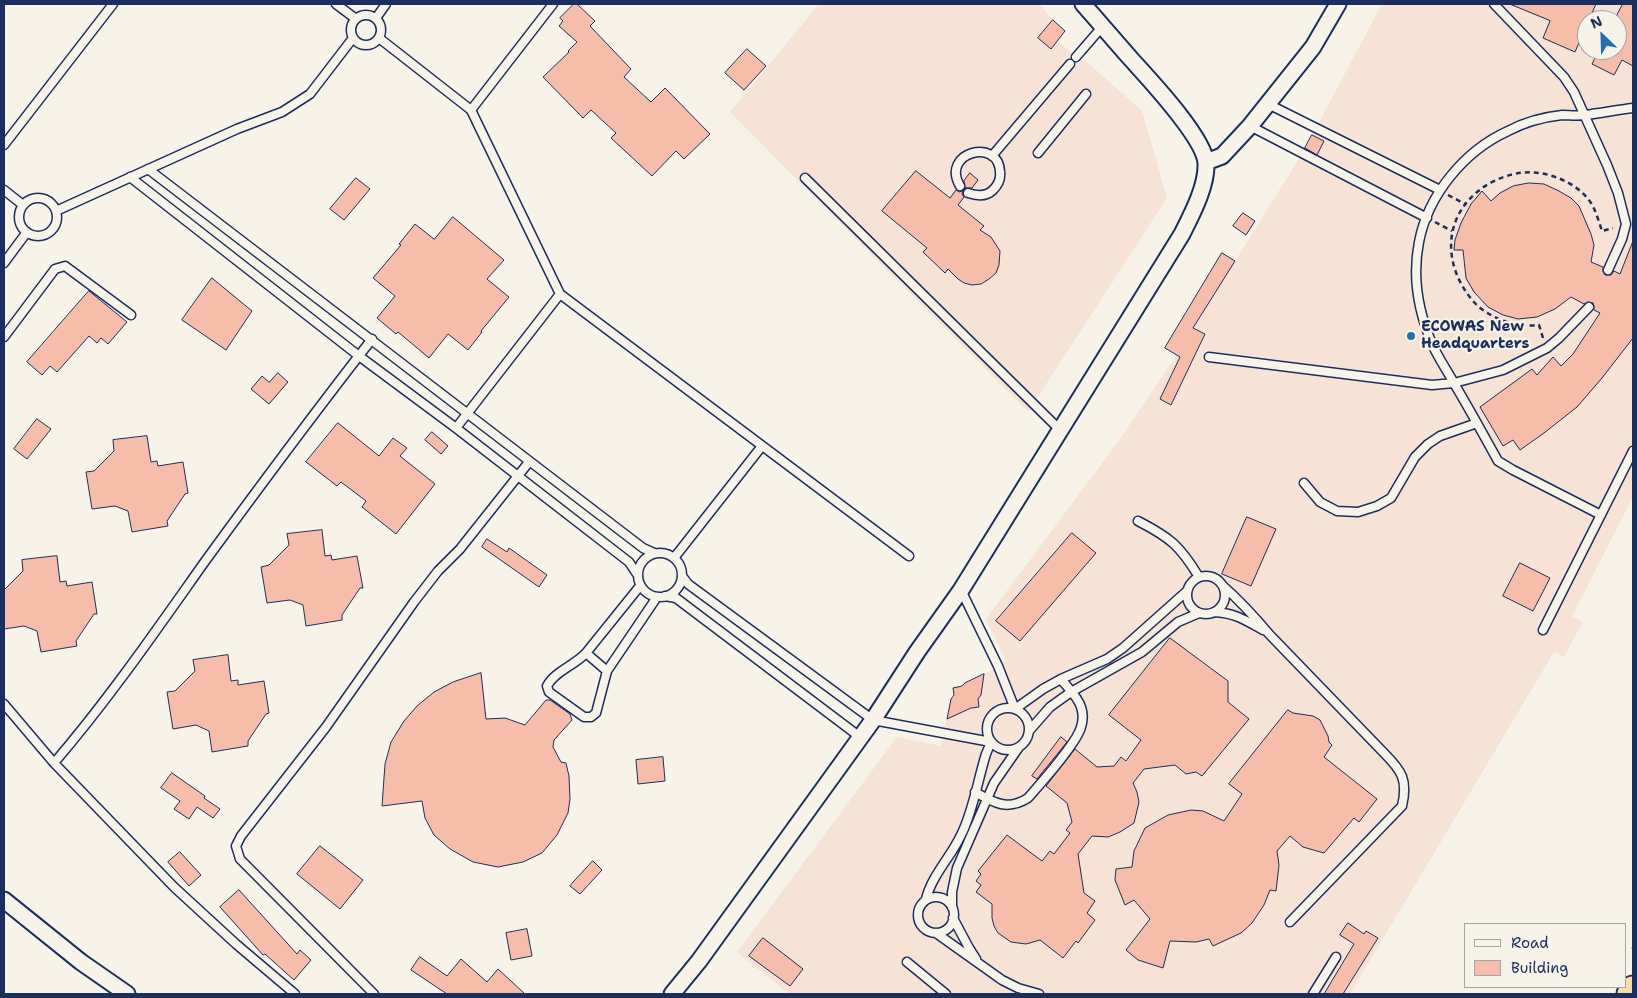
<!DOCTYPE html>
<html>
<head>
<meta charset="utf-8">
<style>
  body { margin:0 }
  #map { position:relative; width:1637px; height:998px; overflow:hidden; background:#f7f3e8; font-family:"Shantell Sans",sans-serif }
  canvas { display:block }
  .frame { position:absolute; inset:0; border:5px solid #1b2f5e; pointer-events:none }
  .legend { position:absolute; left:1464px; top:923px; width:162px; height:65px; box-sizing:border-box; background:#f7f3e8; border:1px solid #9fa5b1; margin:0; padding:6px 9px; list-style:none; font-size:15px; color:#1b2f5e }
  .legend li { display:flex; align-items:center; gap:10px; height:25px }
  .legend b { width:25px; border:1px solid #9fa5b1 }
  .north { position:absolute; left:1577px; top:10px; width:50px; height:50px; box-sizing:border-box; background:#f7f3e8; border:1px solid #9fa5b1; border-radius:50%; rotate:336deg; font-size:14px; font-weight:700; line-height:20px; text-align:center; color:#1b2f5e }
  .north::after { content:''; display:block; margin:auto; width:18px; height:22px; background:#1f6fb2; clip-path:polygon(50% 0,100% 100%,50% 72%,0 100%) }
</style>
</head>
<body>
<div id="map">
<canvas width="1637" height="998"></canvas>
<div class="frame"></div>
<ul class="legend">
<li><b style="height:6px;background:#f7f3e8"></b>Road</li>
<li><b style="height:14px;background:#f5bdaa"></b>Building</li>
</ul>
<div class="north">N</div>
</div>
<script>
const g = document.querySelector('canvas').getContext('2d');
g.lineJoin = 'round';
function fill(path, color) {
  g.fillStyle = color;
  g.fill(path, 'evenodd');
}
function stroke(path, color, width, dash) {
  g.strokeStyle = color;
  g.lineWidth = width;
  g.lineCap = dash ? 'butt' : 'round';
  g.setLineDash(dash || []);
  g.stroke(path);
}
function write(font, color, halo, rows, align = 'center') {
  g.font = font + ' "Shantell Sans",sans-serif';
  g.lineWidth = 4.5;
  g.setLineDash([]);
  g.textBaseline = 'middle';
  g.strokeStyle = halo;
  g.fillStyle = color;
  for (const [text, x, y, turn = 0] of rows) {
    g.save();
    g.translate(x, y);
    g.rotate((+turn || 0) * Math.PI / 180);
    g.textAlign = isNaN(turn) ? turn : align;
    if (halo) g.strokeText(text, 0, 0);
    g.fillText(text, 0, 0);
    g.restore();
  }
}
fill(new Path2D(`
  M 819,4 L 1039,4 L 1053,20 L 1065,31 L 1058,41 L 1084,63 L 1086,61 L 1142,111 L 1167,198 L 1028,412 L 730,112 Z
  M 1382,4 L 1633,4 L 1633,497 L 1572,616 L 1583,622 L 1564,657 L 1554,652 L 1350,994 L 789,994 L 737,952 L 897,737 L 941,746 L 951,699 L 954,695 L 953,688 L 962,686 L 965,683 L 984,674 L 1006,661 L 986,619 L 1118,442 L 1177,354 L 1302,154 ZM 1587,20 L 1617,20 L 1617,50 L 1587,50 Z`), '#f6e3d5');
const building = new Path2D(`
  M 574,4 L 577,4 L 595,21 L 590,26 L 631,69 L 624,77 L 651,102 L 665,88 L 710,134 L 684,159 L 676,151 L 652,176 L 611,138 L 616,133 L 591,110 L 583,118 L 543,77 L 569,52 L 568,51 L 577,42 L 559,26 L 563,21 L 560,18 Z
  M 1510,4 L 1596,4 L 1589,20 L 1587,20 L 1587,24 L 1575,52 L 1543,38 L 1550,21 Z
  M 1623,4 L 1633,4 L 1633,66 L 1622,60 L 1614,75 L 1592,64 L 1599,50 L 1617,50 L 1617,15 Z
  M 1053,20 L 1065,31 L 1051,49 L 1038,38 Z
  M 747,49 L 766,66 L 744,90 L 725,73 Z
  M 1312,135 L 1324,141 L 1317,155 L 1305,148 Z
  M 916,171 L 950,198 L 956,190 L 959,192 L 963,191 L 962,194 L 964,197 L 958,205 L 984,226 L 980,230 L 991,237 L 1000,251 L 999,265 L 996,273 L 989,279 L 981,284 L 972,285 L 964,283 L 958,279 L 948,269 L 945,273 L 923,252 L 927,248 L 882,211 Z
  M 970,173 L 978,180 L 972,188 L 965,188 L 964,181 Z
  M 356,178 L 370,189 L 344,220 L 330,209 Z
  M 1529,183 L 1544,184 L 1559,191 L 1571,198 L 1579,206 L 1591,234 L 1594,245 L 1591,262 L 1603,267 L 1603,271 L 1605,275 L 1611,275 L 1614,271 L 1620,274 L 1633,241 L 1633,338 L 1602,378 L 1577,407 L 1544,433 L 1520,450 L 1513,440 L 1503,446 L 1480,407 L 1532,369 L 1537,375 L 1553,357 L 1561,366 L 1573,354 L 1600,313 L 1594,310 L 1594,306 L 1593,303 L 1588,302 L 1584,304 L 1571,297 L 1555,309 L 1537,317 L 1518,319 L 1503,315 L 1488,307 L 1474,292 L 1466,278 L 1463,250 L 1454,250 L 1455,240 L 1461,223 L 1471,204 L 1482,191 L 1491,201 L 1500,193 L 1513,186 Z
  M 1243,213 L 1255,221 L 1246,235 L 1233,226 Z
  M 453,217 L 504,260 L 487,279 L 509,297 L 481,331 L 482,332 L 468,350 L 448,334 L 429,358 L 398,332 L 396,334 L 377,318 L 395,296 L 373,278 L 401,245 L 399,244 L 415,224 L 434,239 Z
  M 1222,253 L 1235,261 L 1193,328 L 1205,334 L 1171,405 L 1160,399 L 1180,357 L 1165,348 Z
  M 212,278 L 252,311 L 226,350 L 182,320 Z
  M 89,291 L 127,322 L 108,344 L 101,338 L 97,343 L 89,336 L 57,372 L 50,366 L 42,375 L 27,362 Z
  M 278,373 L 288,382 L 269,404 L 251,389 L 262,376 L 269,382 Z
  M 37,419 L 51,429 L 27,459 L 14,449 Z
  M 338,423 L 379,456 L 393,438 L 407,448 L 400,456 L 435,484 L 396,534 L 362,507 L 366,501 L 341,482 L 337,486 L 306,462 Z
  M 432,432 L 448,446 L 441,454 L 425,440 Z
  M 147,436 L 151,462 L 157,461 L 158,466 L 183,462 L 188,493 L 185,494 L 167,521 L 168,526 L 132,532 L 128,511 L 115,506 L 92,509 L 86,472 L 94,471 L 114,451 L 113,440 Z
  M 1247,517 L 1276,529 L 1251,586 L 1222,574 Z
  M 322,530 L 325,556 L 331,555 L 332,560 L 357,556 L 363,588 L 360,588 L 342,615 L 342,620 L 306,626 L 303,605 L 290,600 L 267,603 L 261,567 L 269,565 L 289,545 L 287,534 Z
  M 1072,533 L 1096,553 L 1020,641 L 996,621 Z
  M 487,539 L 507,552 L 509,548 L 547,575 L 539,587 L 482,547 Z
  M 57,556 L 60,582 L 66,581 L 67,586 L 92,582 L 97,614 L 94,614 L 76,641 L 77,646 L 41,652 L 37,631 L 24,626 L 4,629 L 4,590 L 23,571 L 22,560 Z
  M 1520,563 L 1550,578 L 1533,611 L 1503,596 Z
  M 1170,638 L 1228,681 L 1228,702 L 1249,719 L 1202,776 L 1196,772 L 1186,774 L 1175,765 L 1144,769 L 1133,783 L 1137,792 L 1139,802 L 1134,823 L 1120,832 L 1108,837 L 1092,836 L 1078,854 L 1084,893 L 1095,901 L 1087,913 L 1095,920 L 1078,943 L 1076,941 L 1063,958 L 1040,940 L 1026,944 L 1011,942 L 998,933 L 994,926 L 992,918 L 992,904 L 976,892 L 981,885 L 976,881 L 981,874 L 978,871 L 1007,835 L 1042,861 L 1050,851 L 1054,854 L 1070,833 L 1066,830 L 1072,822 L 1067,803 L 1046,786 L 1075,749 L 1097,767 L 1114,766 L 1121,757 L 1126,761 L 1141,740 L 1109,715 Z
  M 228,655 L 231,681 L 238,680 L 238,685 L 264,681 L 269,713 L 266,714 L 248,741 L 248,746 L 212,752 L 209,731 L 196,725 L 173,729 L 167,692 L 175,691 L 195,671 L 193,660 Z
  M 481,673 L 486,719 L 505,718 L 525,725 L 546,700 L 550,700 L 570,714 L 572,720 L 554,740 L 553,747 L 561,762 L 566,763 L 569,776 L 570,799 L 568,813 L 557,835 L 542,853 L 523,862 L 498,867 L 473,862 L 450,849 L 434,835 L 425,818 L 422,801 L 382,806 L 385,764 L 391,742 L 404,721 L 417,706 L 434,692 L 453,682 Z
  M 984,674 L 981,695 L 978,699 L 979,707 L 971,708 L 947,719 L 951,699 L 954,695 L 953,688 L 962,686 L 965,683 Z
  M 1288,710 L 1293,713 L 1313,716 L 1320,720 L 1328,736 L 1329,742 L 1332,745 L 1324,757 L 1377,799 L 1359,822 L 1354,818 L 1324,853 L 1303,847 L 1290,836 L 1277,851 L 1279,865 L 1276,891 L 1270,890 L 1264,905 L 1252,923 L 1241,933 L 1213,946 L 1209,939 L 1196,942 L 1170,941 L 1163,968 L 1138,960 L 1126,950 L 1150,919 L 1134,900 L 1125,905 L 1115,880 L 1116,869 L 1132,867 L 1134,851 L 1145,828 L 1168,815 L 1191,810 L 1203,811 L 1224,821 L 1242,794 L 1229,784 Z
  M 1061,737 L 1067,742 L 1037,779 L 1032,776 Z
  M 663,757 L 665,781 L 638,784 L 636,760 Z
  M 172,773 L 205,796 L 204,798 L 220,809 L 213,818 L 197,807 L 189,819 L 174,809 L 180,801 L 161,788 Z
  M 320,846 L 363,880 L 340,909 L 297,874 Z
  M 180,852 L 201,875 L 189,886 L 168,862 Z
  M 593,861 L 602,870 L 580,894 L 570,886 Z
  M 239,890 L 297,954 L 300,950 L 311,960 L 294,980 L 265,954 L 263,955 L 220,907 Z
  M 1348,923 L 1364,934 L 1366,931 L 1378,938 L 1343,994 L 1324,994 L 1354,944 L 1340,935 Z
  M 527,929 L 532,956 L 511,960 L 506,933 Z
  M 763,938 L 803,969 L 790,986 L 749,956 Z
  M 420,957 L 447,976 L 461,959 L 487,982 L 498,969 L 525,994 L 447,994 L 411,970 Z`);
fill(building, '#f5bdaa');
stroke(building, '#1b2f5e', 1);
const service = new Path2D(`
  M 336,4 L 356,19
  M 1494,4 L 1564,77 L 1574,92 L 1607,165 L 1618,193 L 1626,224 L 1622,239 L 1608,270
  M351 30a15 15 0 1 1 30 0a15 15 0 1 1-30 0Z
  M 376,18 L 386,4
  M 379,38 L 471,110 L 560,294 L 909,556
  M 1076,57 L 1102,27
  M 1268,104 L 1440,190
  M 471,110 L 553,4
  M 1250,126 L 1427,218
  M 4,145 L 113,4
  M 1038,153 L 1086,94
  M 992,156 L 1070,64
  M 148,169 L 643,548 L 654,553
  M 130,177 L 359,356 L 456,428 L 629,562 L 637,574
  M 805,178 L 1060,430
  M 960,186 C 940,152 999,137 1000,172 C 1001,179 998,185 993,190 C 986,197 977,196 968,193
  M 4,190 L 23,205
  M19 217a19 19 0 1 1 38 0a19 19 0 1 1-38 0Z
  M 56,211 L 237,129 L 282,112 L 310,94 L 353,38
  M 4,263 L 27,232
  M 4,337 L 55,269 L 65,266 L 131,315
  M 1209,357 L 1432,385 L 1454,383 L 1503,370 L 1547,348 L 1559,338 L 1589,307
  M 456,428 L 560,294
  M 1304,483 L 1320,502 L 1337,511 L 1358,512 L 1377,506 L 1391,498 L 1415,457 L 1428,444 L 1440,436 L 1477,423
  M 1601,515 L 1513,470 L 1498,461 C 1484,436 1470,410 1455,385 C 1448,372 1439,359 1433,346 C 1419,314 1412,277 1419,242 C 1428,195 1464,151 1508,131 C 1523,123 1544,117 1562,115 C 1569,115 1577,116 1585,115 C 1601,113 1617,110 1633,108
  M 1138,521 C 1171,538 1180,546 1199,577
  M638 575a22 22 0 1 1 44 0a22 22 0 1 1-44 0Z
  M 674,558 L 762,446
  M 682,576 L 688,584 L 873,720 L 991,742 L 986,754 C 978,779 973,812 961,835 C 951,857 932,875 926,899
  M1187 595a19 19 0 1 1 38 0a19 19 0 1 1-38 0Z
  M 1222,585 C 1239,600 1254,616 1269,634 L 1384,753 C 1402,771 1408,780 1402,806 L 1290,922
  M 640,586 L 586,653 C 575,665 554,672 547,686 L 549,692 L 584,717 L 591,717 L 596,713 L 607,671 L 657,597
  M 961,590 L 998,666 L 1015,709 L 1043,689 L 1061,679 L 1107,659 L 1123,648 L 1187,591
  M 665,596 L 676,598 L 860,737
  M 1214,612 C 1235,613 1245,620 1263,630
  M 1543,630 L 1633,451
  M 586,653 L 607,671
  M 4,704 L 54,763 L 174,887 L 236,944 L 295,994
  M987 729a21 21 0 1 1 42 0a21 21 0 1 1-42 0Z
  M 1029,731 L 1050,707 L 1071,692 L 1142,652 L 1178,622 L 1199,613
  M 54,763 C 109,699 157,629 206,560 C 260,486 315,412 372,339
  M 975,792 C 994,803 1008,811 1028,798 C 1041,783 1077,743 1081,727 C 1083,721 1083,713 1081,707 C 1078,697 1067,687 1061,679
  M918 915a18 18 0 1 1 36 0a18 18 0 1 1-36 0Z
  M 952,907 L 952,892 L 957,868 L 994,783 L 1019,747
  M 953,918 L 969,948 L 976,959
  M 936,933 L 1002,980 L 1018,988 L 1039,994
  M 907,962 L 946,994
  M 374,994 L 240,859 L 236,846 L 241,836 L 326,727 L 414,602 L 438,571 L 460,549 L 529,462
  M 1313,994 L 1336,957`);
const minor = new Path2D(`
  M 1206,162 L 1222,156 L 1250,126 L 1313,47 L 1338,4
  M 4,900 L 81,962 L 127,994
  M 672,994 L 699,961 L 873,720 L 917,652 L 961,590 L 1182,234 C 1192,214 1207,186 1206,163 C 1204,137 1149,79 1131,59 C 1115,41 1099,22 1083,4`);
const trunk = new Path2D(`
  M 1630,994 L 1633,989`);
stroke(service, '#1b2f5e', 11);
stroke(minor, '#1b2f5e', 19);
stroke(trunk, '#1b2f5e', 29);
stroke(new Path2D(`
  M 1448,195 L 1465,204
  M 1435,222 L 1452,231
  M 1543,338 L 1539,325 C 1516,328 1488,318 1473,301 C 1439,261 1444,208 1492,182 C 1514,171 1535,169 1558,178 C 1571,183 1583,191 1591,203 C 1596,211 1599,222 1602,231 L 1613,228
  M 1633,947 L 1633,949`), '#1b2f5e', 2.5, [5, 4]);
stroke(service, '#f7f3e8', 8);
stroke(minor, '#f7f3e8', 15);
stroke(trunk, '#faddab', 25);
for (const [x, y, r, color] of [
  [1411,336,5,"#1f6fb2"]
]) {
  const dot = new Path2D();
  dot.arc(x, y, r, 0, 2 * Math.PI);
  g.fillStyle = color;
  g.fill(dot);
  stroke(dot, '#f7f3e8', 2);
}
write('bold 15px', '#1b2f5e', '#f7f3e8', [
  ["ECOWAS New",1421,327],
  ["Headquarters",1421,344]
], 'left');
</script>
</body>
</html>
